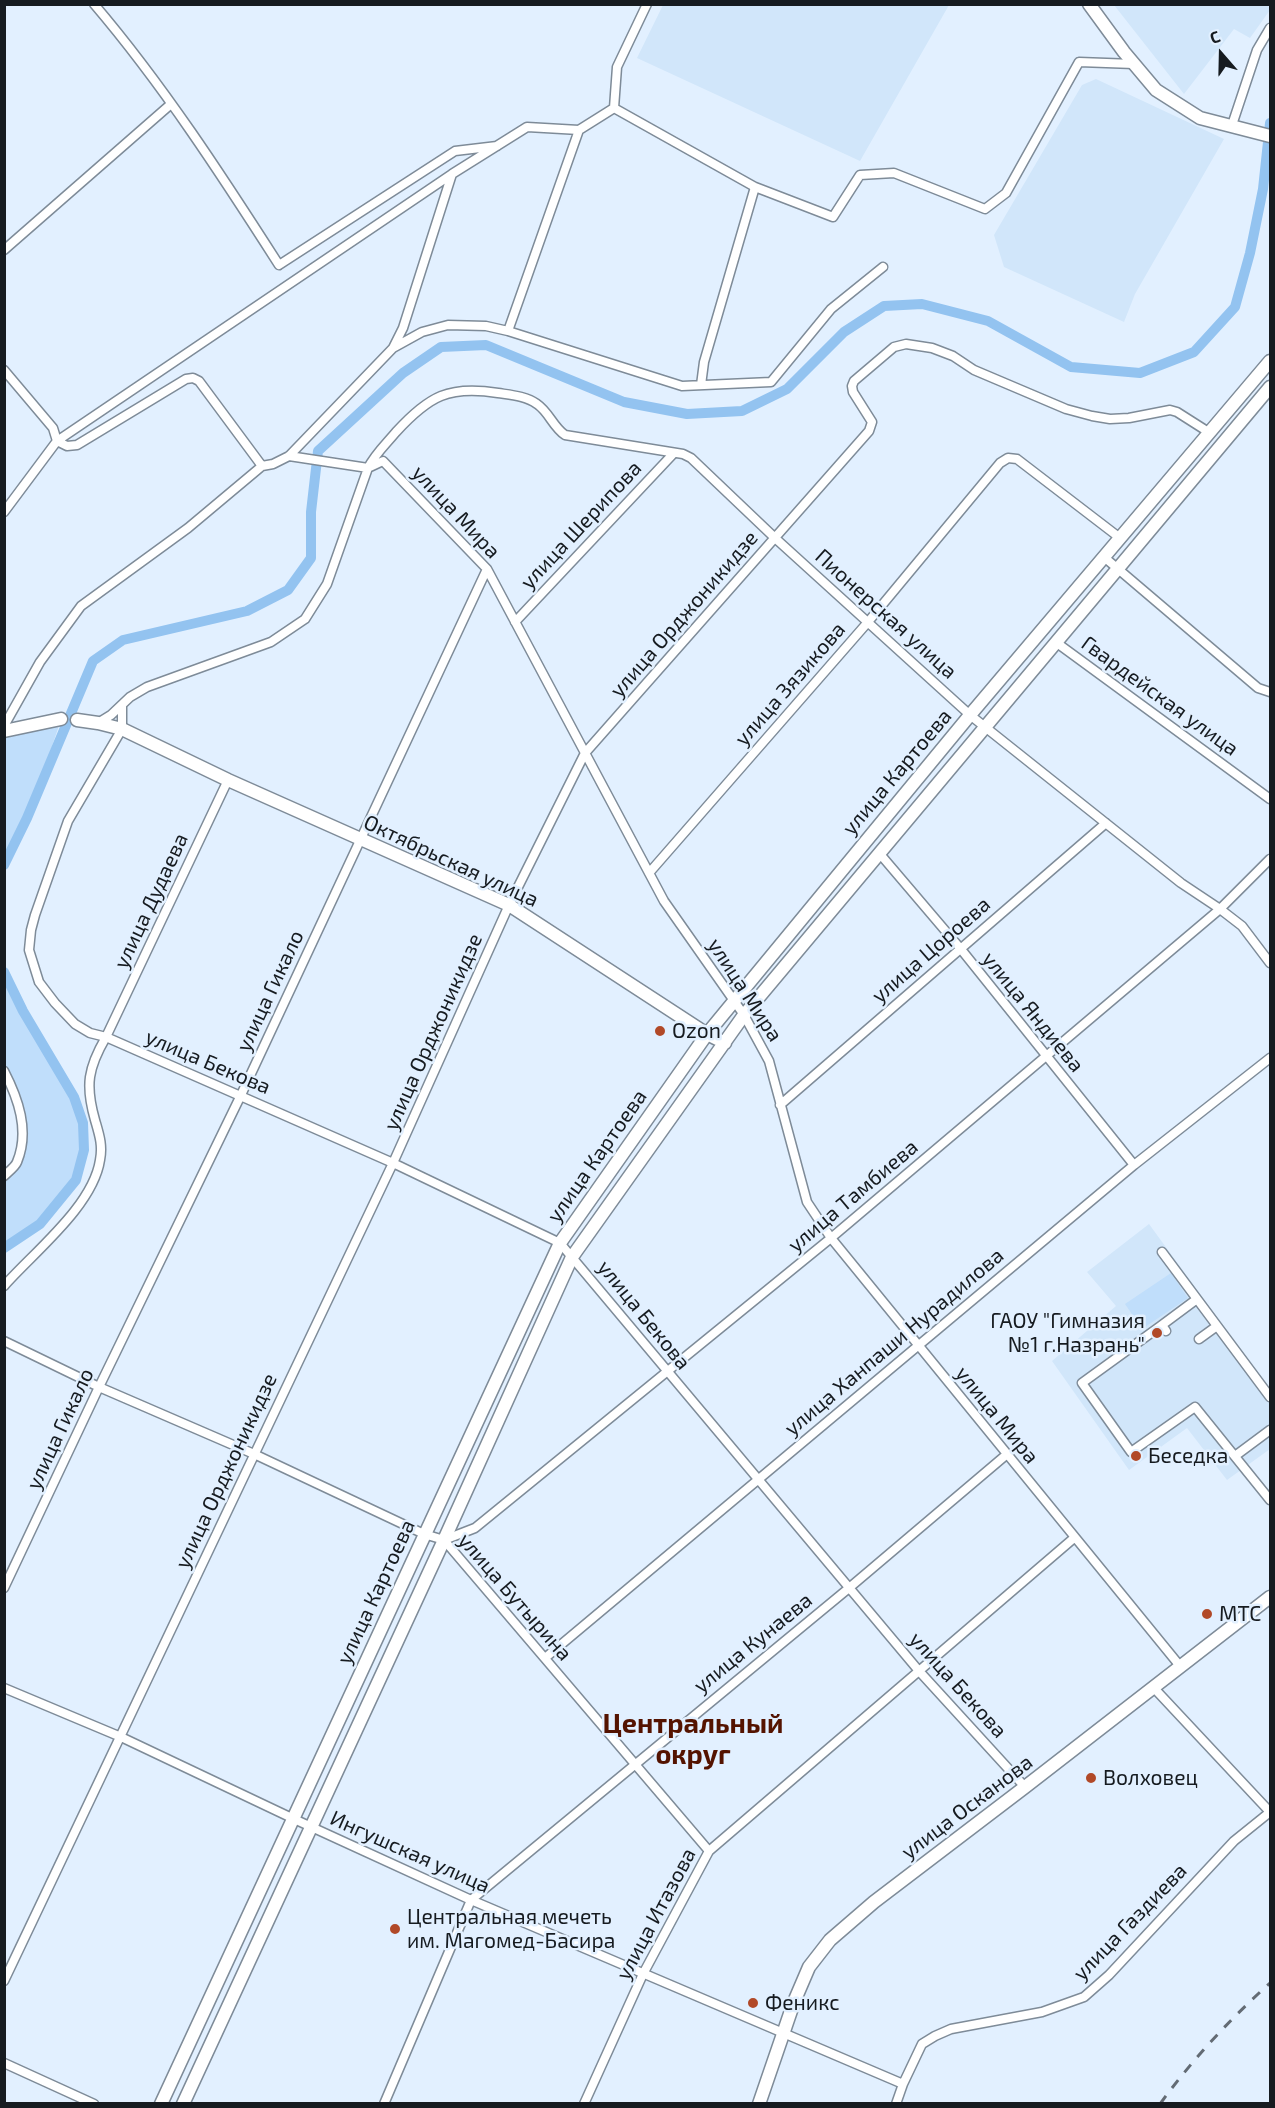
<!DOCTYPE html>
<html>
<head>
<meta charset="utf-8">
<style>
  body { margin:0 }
  #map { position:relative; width:1275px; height:2108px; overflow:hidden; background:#e2f0ff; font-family:"Exo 2",sans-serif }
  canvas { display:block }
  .frame { position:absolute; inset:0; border:6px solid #161b20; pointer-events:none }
  .north { position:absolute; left:1191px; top:24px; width:60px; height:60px; -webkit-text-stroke:4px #e2f0ff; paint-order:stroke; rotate:340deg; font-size:16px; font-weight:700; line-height:24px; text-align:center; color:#161b20 }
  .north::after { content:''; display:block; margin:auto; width:21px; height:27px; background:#161b20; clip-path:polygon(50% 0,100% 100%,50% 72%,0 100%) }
</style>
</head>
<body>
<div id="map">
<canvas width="1275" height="2108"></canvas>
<div class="frame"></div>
<div class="north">С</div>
</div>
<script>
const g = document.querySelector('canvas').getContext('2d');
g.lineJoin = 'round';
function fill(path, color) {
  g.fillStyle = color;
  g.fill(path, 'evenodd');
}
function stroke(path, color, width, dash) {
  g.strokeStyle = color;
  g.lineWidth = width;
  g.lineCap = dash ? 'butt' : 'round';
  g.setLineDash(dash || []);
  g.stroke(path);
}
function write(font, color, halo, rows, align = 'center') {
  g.font = font + ' "Exo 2",sans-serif';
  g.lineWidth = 5;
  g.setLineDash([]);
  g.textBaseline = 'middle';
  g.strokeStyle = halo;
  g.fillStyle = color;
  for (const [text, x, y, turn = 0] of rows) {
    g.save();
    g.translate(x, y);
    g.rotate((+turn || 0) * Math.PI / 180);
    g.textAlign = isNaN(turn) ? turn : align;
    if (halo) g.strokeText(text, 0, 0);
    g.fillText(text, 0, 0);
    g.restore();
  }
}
fill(new Path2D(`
  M 1270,4 L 1270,10 L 1250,38 L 1234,29 L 1184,94 L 1114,5 Z
  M 663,5 L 663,4 L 949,5 L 860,161 L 637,58 Z
  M 1096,79 L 1224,139 L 1135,294 L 1124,322 L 1004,267 L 994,235 L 1082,85 Z
  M 1149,1224 L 1270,1390 L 1270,1449 L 1227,1480 L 1187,1428 L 1129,1470 L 1052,1361 L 1116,1306 L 1087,1272 Z`), '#d1e6fa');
fill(new Path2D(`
  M 60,723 L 27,818 L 5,865 L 5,739 L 11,734 Z
  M 4,972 L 23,1011 L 74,1097 L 83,1123 L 84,1150 L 76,1180 L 40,1224 L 5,1248 L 5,1176 L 16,1163 L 23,1135 L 5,1071 Z
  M 1171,1273 L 1188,1298 L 1142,1329 L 1125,1304 Z`), '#c0defb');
stroke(new Path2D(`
  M 4,865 L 27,818 L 93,661 L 123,640 L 247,611 L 288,590 L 311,558 L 311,512 L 318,451 L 403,373 L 441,347 L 486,345 L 624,402 L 687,414 L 742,411 L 787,389 L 844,332 L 884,306 L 922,304 L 988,321 L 1071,367 L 1140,373 L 1194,352 L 1235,307 L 1250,253 L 1263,189 L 1270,123
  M 4,972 L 23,1011 L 74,1097 L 83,1123 L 84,1150 L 76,1180 L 40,1224 L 4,1248`), '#93c3f0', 10);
const street = new Path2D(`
  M 94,4 C 163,85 222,176 279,265 L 455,151 L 497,146
  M 614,108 L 755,187 L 833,217 L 860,175 L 894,173 L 985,209 L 1006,193 L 1079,62 L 1134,64
  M 1232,125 L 1257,50 L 1270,28
  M 4,250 L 171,104
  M 508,331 L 579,130
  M 393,348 L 403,328 L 452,174 L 527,127 L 579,130 L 614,108 L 617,67 L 647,4
  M 4,370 L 53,428 L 57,441
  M 701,385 L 704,362 L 755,187
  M 57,441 L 67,446 L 77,445 L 186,379 L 193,378 L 199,381 L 262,466
  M 289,456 L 368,468 L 383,461 L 487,569 L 664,901 L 744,1015 L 769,1061 L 807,1202 L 831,1238 L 1180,1666
  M 4,512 L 57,441 L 452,174
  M 1104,557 L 1258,688 L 1270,692
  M 515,622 L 673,454
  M 1057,643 L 1270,799
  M 122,705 L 122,729 L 68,821 L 35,915 L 31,930 L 29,950 L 39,982 L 55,1003 L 75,1024 L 90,1033 L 106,1037 L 393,1163 L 560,1243 L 919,1671 L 1025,1787
  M 98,723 L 111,715 L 130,697 L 147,687 L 271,642 L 305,619 L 327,584 L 368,468 C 375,454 386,444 396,432 C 429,396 449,385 498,393 C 511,395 526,396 537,404 C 549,412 553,427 565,435 L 683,454 L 691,458 L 775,538 L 970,715 L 1181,883 L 1220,909 L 1242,926 L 1270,963
  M 4,726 L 40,662 L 81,606 L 188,528 L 262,466 L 273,464 L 289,456 L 393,348 L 422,332 L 448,325 L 486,326 L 508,331 L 682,386 L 771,382 L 831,309 L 883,267
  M 880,854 L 960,948 L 1134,1165
  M 649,873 L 868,622 L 1000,463 L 1008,458 L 1017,459 L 1120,538
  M 4,1071 C 18,1098 30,1131 17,1162 C 15,1167 8,1172 4,1176
  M 780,1105 L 1106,823
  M 1162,1252 L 1270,1397
  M 4,1286 C 34,1252 93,1206 100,1160 C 103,1145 99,1134 95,1120 C 85,1085 88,1068 106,1037 L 228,780
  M 1162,1325 L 1082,1383 L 1131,1452 L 1195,1407 L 1270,1500
  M 1166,1331 L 1162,1325 L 1197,1299
  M 1199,1339 L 1217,1326
  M 4,1341 L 99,1387 L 254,1454 L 424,1534 L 444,1540 L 709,1851
  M 1235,1456 L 1270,1430
  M 444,1540 L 475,1528 L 831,1238 L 1220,909 L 1270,859
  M 4,1588 L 99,1387 L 241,1095 L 487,569
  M 545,1658 L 1134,1165 L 1270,1058
  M 1153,1687 L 1270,1812
  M 4,1688 L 121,1737 L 294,1819 L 471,1900 L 903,2084
  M 4,1981 L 393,1163 L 509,905 L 585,753 L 869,431 L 872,422 L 853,392 L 852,386 L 854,381 L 894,347 L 906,344 L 932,348 L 953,356 L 974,370 L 1066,409 L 1092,416 L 1110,419 L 1129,418 L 1170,410 L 1177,412 L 1210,433
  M 4,2063 L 94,2104
  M 384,2104 L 471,1900 L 849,1588 L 1006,1455
  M 584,2104 L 643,1974 L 709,1851 L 1074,1538
  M 896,2104 L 903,2084 L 922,2044 L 935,2036 L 951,2029 L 1042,2012 L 1084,1997 L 1109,1975 L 1234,1841 L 1270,1812`);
const secondary = new Path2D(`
  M 1089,4 L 1124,52 L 1156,90 L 1200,118 L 1270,136
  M 77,720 L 98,723 L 122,729 L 228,780 L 509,905 L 707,1034 L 725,1043
  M 4,731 L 61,719
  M 161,2104 L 560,1243 L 707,1034 L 735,1000 L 970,715 L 1270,361
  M 183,2104 L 444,1540 L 572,1257 L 744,1015 L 1270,387
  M 759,2104 L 794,2002 L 809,1967 L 830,1940 L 874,1902 L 1025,1787 L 1270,1597`);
stroke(street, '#7e8b98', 11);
stroke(secondary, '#7e8b98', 15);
stroke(street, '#fff', 8);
stroke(secondary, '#fff', 12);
stroke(new Path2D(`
  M 1160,2104 C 1192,2060 1230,2019 1270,1983`), '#636b74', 3, [10, 10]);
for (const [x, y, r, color] of [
  [660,1031,6,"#b14928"],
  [1157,1333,6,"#b14928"],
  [1136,1456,6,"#b14928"],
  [1207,1614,6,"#b14928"],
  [1091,1778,6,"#b14928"],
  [395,1929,6,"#b14928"],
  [753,2003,6,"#b14928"]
]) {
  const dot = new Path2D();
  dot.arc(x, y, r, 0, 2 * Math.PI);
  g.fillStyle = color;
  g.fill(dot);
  stroke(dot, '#e2f0ff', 2);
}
write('21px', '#161b20', '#e2f0ff', [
  ["улица Мира",456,512,47],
  ["улица Шерипова",581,525,-47],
  ["улица Орджоникидзе",684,614,-49],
  ["Пионерская улица",886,614,42],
  ["улица Зязикова",790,684,-49],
  ["Гвардейская улица",1160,696,36],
  ["улица Картоева",897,772,-50],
  ["Октябрьская улица",451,861,25],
  ["улица Дудаева",151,901,-65],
  ["улица Цороева",931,950,-41],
  ["улица Мира",745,990,57],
  ["улица Гикало",270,991,-65],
  ["улица Яндиева",1033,1012,51],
  ["улица Орджоникидзе",433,1032,-66],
  ["улица Бекова",208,1062,23],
  ["улица Картоева",597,1156,-55],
  ["улица Тамбиева",853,1196,-40],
  ["улица Бекова",644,1315,51],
  ["улица Ханпаши Нурадилова",894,1342,-40],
  ["улица Мира",997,1415,51],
  ["улица Гикало",60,1429,-65],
  ["улица Орджоникидзе",226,1471,-65],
  ["улица Картоева",376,1592,-65],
  ["улица Бутырина",515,1597,49],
  ["улица Кунаева",753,1643,-39],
  ["улица Бекова",958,1685,48],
  ["улица Осканова",967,1807,-37],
  ["Ингушская улица",410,1852,24],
  ["улица Итазова",656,1914,-62],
  ["улица Газдиева",1130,1922,-46]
]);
write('21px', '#161b20', '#e2f0ff', [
  ["Ozon",672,1031],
  ["ГАОУ \"Гимназия",1145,1321,"right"],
  ["№1 г.Назрань\"",1145,1345,"right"],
  ["Беседка",1148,1456],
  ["МТС",1219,1614],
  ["Волховец",1103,1778],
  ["Центральная мечеть",407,1917],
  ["им. Магомед-Басира",407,1941],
  ["Феникс",765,2003]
], 'left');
write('bold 27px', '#541300', '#e2f0ff', [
  ["Центральный",693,1724],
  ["округ",693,1755]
]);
</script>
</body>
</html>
